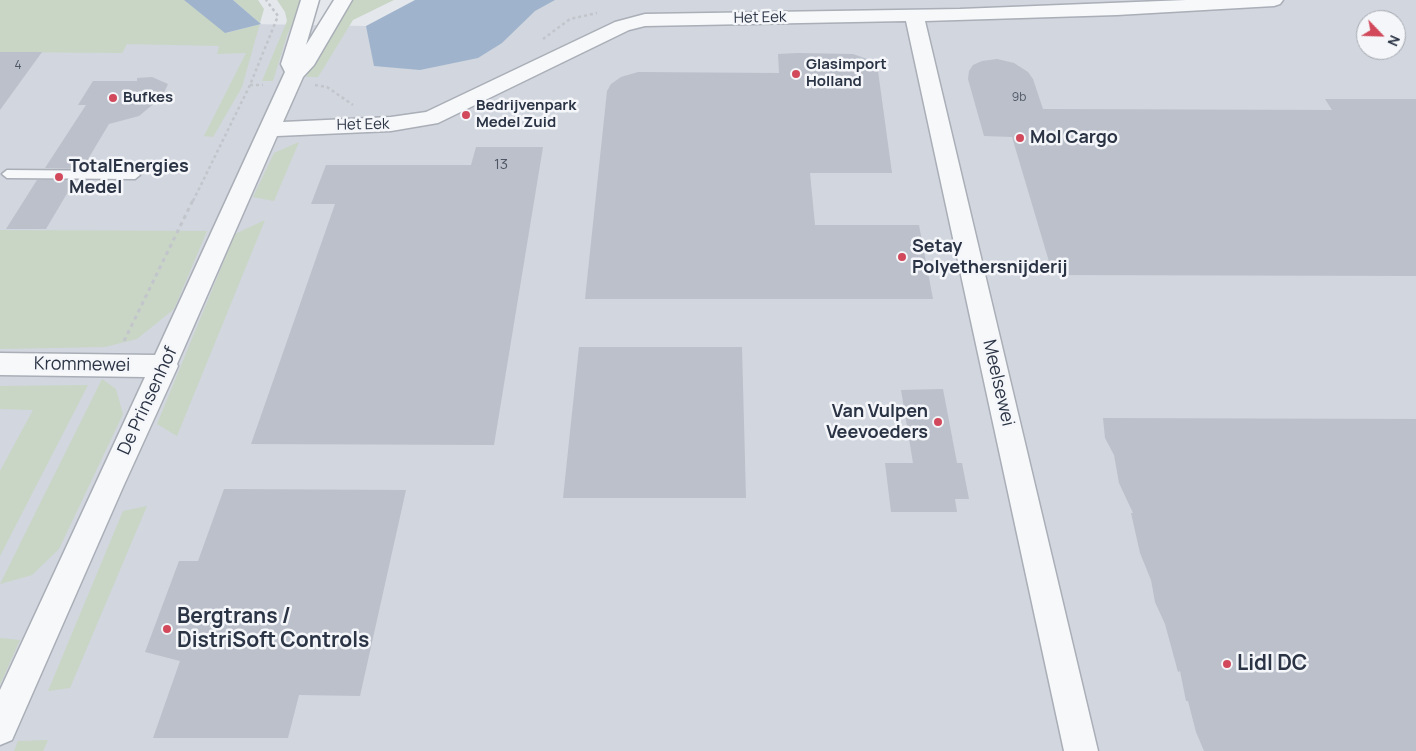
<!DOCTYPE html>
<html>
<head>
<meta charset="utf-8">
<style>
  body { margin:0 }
  #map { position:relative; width:1416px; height:751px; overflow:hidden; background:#e4e7ec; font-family:Manrope,sans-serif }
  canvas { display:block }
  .north { position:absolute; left:1356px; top:10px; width:50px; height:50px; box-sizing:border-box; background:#f4f6f9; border:1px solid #a4a8b1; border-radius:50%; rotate:114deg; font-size:14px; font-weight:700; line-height:20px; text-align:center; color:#2b3445 }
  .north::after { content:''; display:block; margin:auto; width:18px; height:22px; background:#d1495b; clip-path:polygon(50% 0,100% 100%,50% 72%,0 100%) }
</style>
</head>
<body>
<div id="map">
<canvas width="1416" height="751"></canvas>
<div class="north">N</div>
</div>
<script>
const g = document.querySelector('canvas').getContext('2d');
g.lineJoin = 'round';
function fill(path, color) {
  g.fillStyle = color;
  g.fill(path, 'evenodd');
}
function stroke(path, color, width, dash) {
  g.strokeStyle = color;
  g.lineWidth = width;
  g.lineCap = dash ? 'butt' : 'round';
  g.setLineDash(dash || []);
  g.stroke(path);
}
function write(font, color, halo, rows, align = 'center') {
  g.font = font + ' Manrope,sans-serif';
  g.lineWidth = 5;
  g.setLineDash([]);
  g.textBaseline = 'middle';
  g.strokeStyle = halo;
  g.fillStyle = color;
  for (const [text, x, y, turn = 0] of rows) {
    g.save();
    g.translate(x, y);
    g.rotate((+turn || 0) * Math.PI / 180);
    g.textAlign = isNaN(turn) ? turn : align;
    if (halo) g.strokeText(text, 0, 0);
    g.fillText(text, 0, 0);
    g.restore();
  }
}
fill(new Path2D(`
  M 0,0 L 219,0 L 248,24 L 366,26 L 479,13 L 514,0 L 1416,0 L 1416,751 L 0,751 ZM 1366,20 L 1396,20 L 1396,50 L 1366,50 Z`), '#d2d6de');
fill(new Path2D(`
  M 0,0 L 184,0 L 226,33 L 261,24 L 233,0 L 258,0 L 264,9 L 242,87 L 213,137 L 204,136 L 246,53 L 217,54 L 219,46 L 127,44 L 122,53 L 0,52 Z
  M 277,0 L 303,0 L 287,35 L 273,81 L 262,81 L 287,21 L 285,12 Z
  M 353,0 L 394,0 L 353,20 L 318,77 L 306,77 L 339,18 Z
  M 299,142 L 274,201 L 253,197 L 274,153 Z
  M 265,220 L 177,436 L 157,424 L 235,234 Z
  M 0,230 L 207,231 L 174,309 L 137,339 L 105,347 L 0,349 Z
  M 102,379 L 116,389 L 123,414 L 59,549 L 32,575 L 0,584 Z
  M 88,385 L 0,556 L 0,471 L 33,410 L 0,409 L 0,386 Z
  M 147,506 L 70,688 L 48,691 L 123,511 Z
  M 0,638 L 20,640 L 0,685 Z
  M 48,740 L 43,751 L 14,751 L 18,741 Z`), '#c9d6c5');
fill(new Path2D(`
  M 184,0 L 233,0 L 261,24 L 225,33 Z
  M 415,0 L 555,0 L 535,11 L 502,43 L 478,58 L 420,70 L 374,66 L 366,26 Z`), '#9fb4cc');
fill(new Path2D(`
  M 0,52 L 42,52 L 0,110 Z
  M 798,53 L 853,54 L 867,59 L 875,66 L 878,71 L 892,173 L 810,173 L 815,225 L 919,225 L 933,299 L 585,299 L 607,91 L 611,84 L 621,77 L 638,72 L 779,73 L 778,54 Z
  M 997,59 L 1014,63 L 1028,72 L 1033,79 L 1043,109 L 1332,110 L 1325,99 L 1416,99 L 1416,276 L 1053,275 L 1012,137 L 984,136 L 968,79 L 969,71 L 973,65 L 982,61 Z
  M 152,77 L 168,84 L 162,97 L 139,116 L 109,124 L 82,169 L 45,168 L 86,105 L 78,105 L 93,81 L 137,81 L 137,78 Z
  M 476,147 L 543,147 L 494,445 L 251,444 L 335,204 L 311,204 L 326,165 L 471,165 Z
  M 37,180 L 75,180 L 46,229 L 6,229 Z
  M 579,347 L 742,347 L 746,498 L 563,498 Z
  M 943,389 L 957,463 L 962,463 L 969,499 L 955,499 L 957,512 L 891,512 L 885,463 L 913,463 L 901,390 Z
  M 1103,418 L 1416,419 L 1416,751 L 1204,751 L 1196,732 L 1188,701 L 1186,701 L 1180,671 L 1178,672 L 1165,624 L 1155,602 L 1151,580 L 1140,553 L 1131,513 L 1133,513 L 1119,483 L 1114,455 L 1105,438 Z
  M 224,489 L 406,490 L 360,696 L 299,695 L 288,738 L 153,738 L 180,661 L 145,652 L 179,561 L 198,561 Z`), '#bbc0ca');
const lane = new Path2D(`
  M 7,170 L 135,171 L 140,175 L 135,179 L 7,178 L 2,174 Z`);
const street = new Path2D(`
  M 301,0 L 319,0 L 306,45 L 334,0 L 352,0 L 314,65 L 303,77 L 283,122 L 391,117 L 426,112 L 615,22 L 645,14 L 960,9 L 1186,0 L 1283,0 L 1280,4 L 1274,6 L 1117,15 L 925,21 L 1098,751 L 1064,751 L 906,21 L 645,26 L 629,30 L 438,123 L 391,131 L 277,136 L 177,364 L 178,366 L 123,487 L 12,740 L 0,745 L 0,690 L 145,377 L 0,375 L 0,353 L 155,355 L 285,72 L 281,64 Z`);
stroke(lane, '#a9aeb7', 3);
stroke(street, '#a9aeb7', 3);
stroke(new Path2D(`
  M 543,39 L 570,19 L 597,13
  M 250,85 L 263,85
  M 315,85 L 327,87 L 353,105
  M 193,201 L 250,85 L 278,16 L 266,0`), '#c2c5cb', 2.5, [3, 3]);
stroke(new Path2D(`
  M 124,341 L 193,200`), '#c2c5cb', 3, [4, 4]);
fill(lane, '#f7f8fa');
fill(street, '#f7f8fa');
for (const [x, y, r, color] of [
  [796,74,5,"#d1495b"],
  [113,98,5,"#d1495b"],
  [466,115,5,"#d1495b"],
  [1020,138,5,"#d1495b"],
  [59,177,5,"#d1495b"],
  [902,257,5,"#d1495b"],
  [938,422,5,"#d1495b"],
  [167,629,5,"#d1495b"],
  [1227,664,5,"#d1495b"]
]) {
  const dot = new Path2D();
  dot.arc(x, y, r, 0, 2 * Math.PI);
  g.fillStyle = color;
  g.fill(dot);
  stroke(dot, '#f4f6f9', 2);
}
write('12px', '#4f5766', null, [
  ["4",18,66],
  ["9b",1019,98]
]);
write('15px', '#2b3445', '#f4f6f9', [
  ["Het Eek",760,18,-1],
  ["Het Eek",363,125,-1]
]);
write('bold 15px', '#2b3445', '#f4f6f9', [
  ["Glasimport",806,65],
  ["Holland",806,82],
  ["Bufkes",123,98],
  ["Bedrijvenpark",476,106],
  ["Medel Zuid",476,123]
], 'left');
write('15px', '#4f5766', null, [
  ["13",501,165]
]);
write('bold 18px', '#2b3445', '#f4f6f9', [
  ["Mol Cargo",1030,138],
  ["TotalEnergies",69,167],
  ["Medel",69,188],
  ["Setay",912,247],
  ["Polyethersnijderij",912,268],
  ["Van Vulpen",928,412,"right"],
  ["Veevoeders",928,433,"right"]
], 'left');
write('18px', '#2b3445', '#f4f6f9', [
  ["Krommewei",82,365,1],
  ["Meelsewei",998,383,77],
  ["De Prinsenhof",148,401,-65]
]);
write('bold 21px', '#2b3445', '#f4f6f9', [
  ["Bergtrans /",177,617],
  ["DistriSoft Controls",177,641],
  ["Lidl DC",1237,664]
], 'left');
</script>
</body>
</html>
